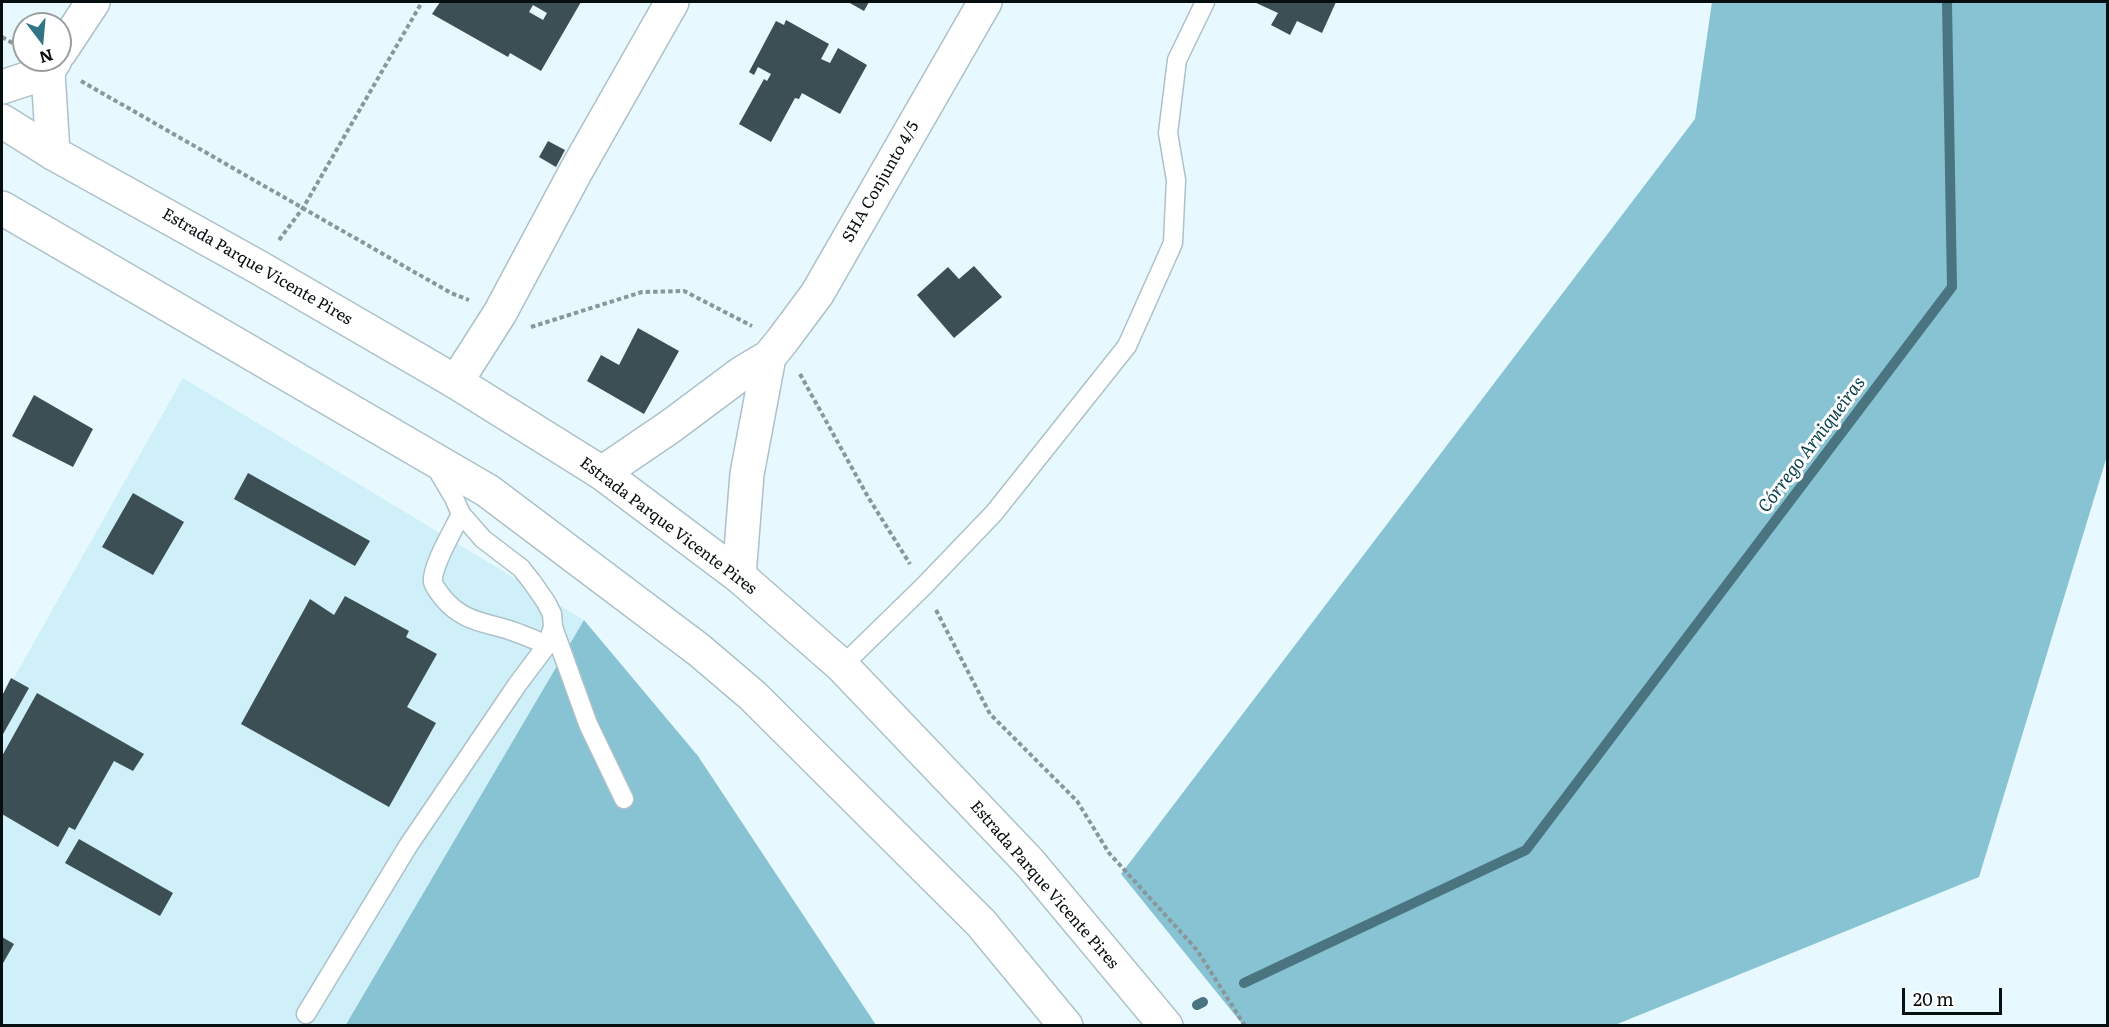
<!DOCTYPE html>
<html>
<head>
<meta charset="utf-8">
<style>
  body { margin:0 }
  #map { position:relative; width:2109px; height:1027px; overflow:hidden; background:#e7f9fe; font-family:Literata,serif }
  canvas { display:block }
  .frame { position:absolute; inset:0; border:3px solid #070e10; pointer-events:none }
  .north { position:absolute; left:12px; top:12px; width:60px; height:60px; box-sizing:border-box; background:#fff; border:2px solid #9c9f9f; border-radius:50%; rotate:164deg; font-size:16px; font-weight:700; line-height:24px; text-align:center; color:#070e10 }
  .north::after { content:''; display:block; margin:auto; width:21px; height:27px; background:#317485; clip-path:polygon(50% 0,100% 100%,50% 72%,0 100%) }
  .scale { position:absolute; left:1902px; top:988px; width:100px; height:27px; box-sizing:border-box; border:3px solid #070e10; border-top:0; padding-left:8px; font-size:18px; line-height:21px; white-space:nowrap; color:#070e10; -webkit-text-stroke:4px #fff; paint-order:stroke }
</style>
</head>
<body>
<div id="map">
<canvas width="2109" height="1027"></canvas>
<div class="frame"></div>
<div class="north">N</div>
<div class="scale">20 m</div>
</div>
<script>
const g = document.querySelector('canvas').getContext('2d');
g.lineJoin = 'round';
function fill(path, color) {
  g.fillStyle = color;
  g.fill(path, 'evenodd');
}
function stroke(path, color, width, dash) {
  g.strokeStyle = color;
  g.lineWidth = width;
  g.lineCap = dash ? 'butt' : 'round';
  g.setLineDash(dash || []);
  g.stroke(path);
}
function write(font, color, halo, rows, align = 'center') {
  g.font = font + ' Literata,serif';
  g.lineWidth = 6;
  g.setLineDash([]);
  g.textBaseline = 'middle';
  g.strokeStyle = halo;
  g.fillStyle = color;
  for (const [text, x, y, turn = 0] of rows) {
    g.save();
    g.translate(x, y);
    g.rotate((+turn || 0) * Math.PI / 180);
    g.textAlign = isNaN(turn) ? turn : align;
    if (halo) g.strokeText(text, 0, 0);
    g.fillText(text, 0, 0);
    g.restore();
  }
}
fill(new Path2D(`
  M 183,378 L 584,620 L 345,1025 L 2,1026 L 2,699 Z`), '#d0f0f9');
fill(new Path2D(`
  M 1712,2 L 2107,2 L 2107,456 L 1979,877 L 1615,1025 L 1243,1025 L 1121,874 L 1695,119 Z
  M 584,620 L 698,756 L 876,1025 L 345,1026 Z`), '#88c3d3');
stroke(new Path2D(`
  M 1244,983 L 1526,850 L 1952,287 L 1947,2
  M 1197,1005 L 1203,1002`), '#4a7480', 10);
fill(new Path2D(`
  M 440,2 L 581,2 L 541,71 L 510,53 L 508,57 L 432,14 ZM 533,5 L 547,13 L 543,20 L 529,12 Z
  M 848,2 L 869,2 L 864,11 Z
  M 1254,2 L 1336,2 L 1322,33 L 1297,21 L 1290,35 L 1271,25 L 1278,13 Z
  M 786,20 L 829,44 L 821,59 L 830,63 L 838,48 L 867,65 L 840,114 L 802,93 L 799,99 L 795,98 L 771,142 L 739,124 L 764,79 L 767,81 L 771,74 L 758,67 L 754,75 L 749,72 L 776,21 L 784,25 Z
  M 548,141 L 565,150 L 556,167 L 539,157 Z
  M 974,266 L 1002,297 L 954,338 L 917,295 L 948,267 L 959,279 Z
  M 638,328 L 679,351 L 644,414 L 587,381 L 601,355 L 619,365 Z
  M 34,395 L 93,429 L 73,467 L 12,436 Z
  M 248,473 L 370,541 L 355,566 L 234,499 Z
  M 133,493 L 184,522 L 153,575 L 102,547 Z
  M 345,596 L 409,631 L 406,637 L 437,654 L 407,707 L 436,723 L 389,807 L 241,724 L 310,599 L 334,615 Z
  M 11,678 L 29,688 L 2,736 L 2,696 Z
  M 37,693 L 144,754 L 133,771 L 114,761 L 75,830 L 69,827 L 58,847 L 2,814 L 2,756 Z
  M 79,839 L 173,893 L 160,916 L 65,863 Z
  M 2,937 L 14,944 L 2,965 Z`), '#3c4f55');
const service = new Path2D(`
  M 461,514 C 454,529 431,567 433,582 C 434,587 440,594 443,598 C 463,622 485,622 512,631 C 524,635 535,640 547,645
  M 553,627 L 588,724 L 624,799
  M 842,666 L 924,586 L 994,513 L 1127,346 L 1173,243 L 1176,180 L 1168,133 L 1177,60 L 1205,2
  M 306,1014 L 408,846 L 517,685 L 547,645 L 553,627 L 552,614 L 546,602 L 532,582 L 521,568 L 483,539 L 461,514 L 454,498 L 435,466`);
const minor = new Path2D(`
  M 60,52 L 93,2
  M 2,87 L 48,72
  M 53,153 L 48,72 L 55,60
  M 456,382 L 500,313 L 576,171 L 672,2`);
const tertiary = new Path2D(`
  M 602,473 L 671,426 L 742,373 L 769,357 L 782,341 L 817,294 L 985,2
  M 739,576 L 747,474 L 769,357`);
const primary = new Path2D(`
  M 2,121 L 53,153 L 258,267 L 456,382 L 602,473 L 739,576 L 842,666 L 1030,863 L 1166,1026
  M 2,208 L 488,491 L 699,650 L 753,696 L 981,923 L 1066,1026`);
stroke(service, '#acc1c8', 21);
stroke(minor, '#acc1c8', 36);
stroke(tertiary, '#acc1c8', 36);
stroke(primary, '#acc1c8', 36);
stroke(new Path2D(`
  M 2,37 L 18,46
  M 81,81 L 451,293 L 469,300
  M 279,240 L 303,208 L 422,2
  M 531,327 L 642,292 L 684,291 L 752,326
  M 800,374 L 868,497 L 910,564
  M 936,610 L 990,714 L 1077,801 L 1109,853 L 1197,950 L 1245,1026`), '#89969a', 4, [4.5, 3]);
stroke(service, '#fff', 18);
stroke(minor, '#fff', 33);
stroke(tertiary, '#fff', 33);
stroke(primary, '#fff', 33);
write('16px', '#070e10', '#fff', [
  ["SHA Conjunto 4/5",881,182,-60],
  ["Estrada Parque Vicente Pires",257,267,30],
  ["Estrada Parque Vicente Pires",668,526,37],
  ["Estrada Parque Vicente Pires",1044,885,49]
]);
write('italic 18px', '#083f4b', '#fff', [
  ["Córrego Arniqueiras",1812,445,-53]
]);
</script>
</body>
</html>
